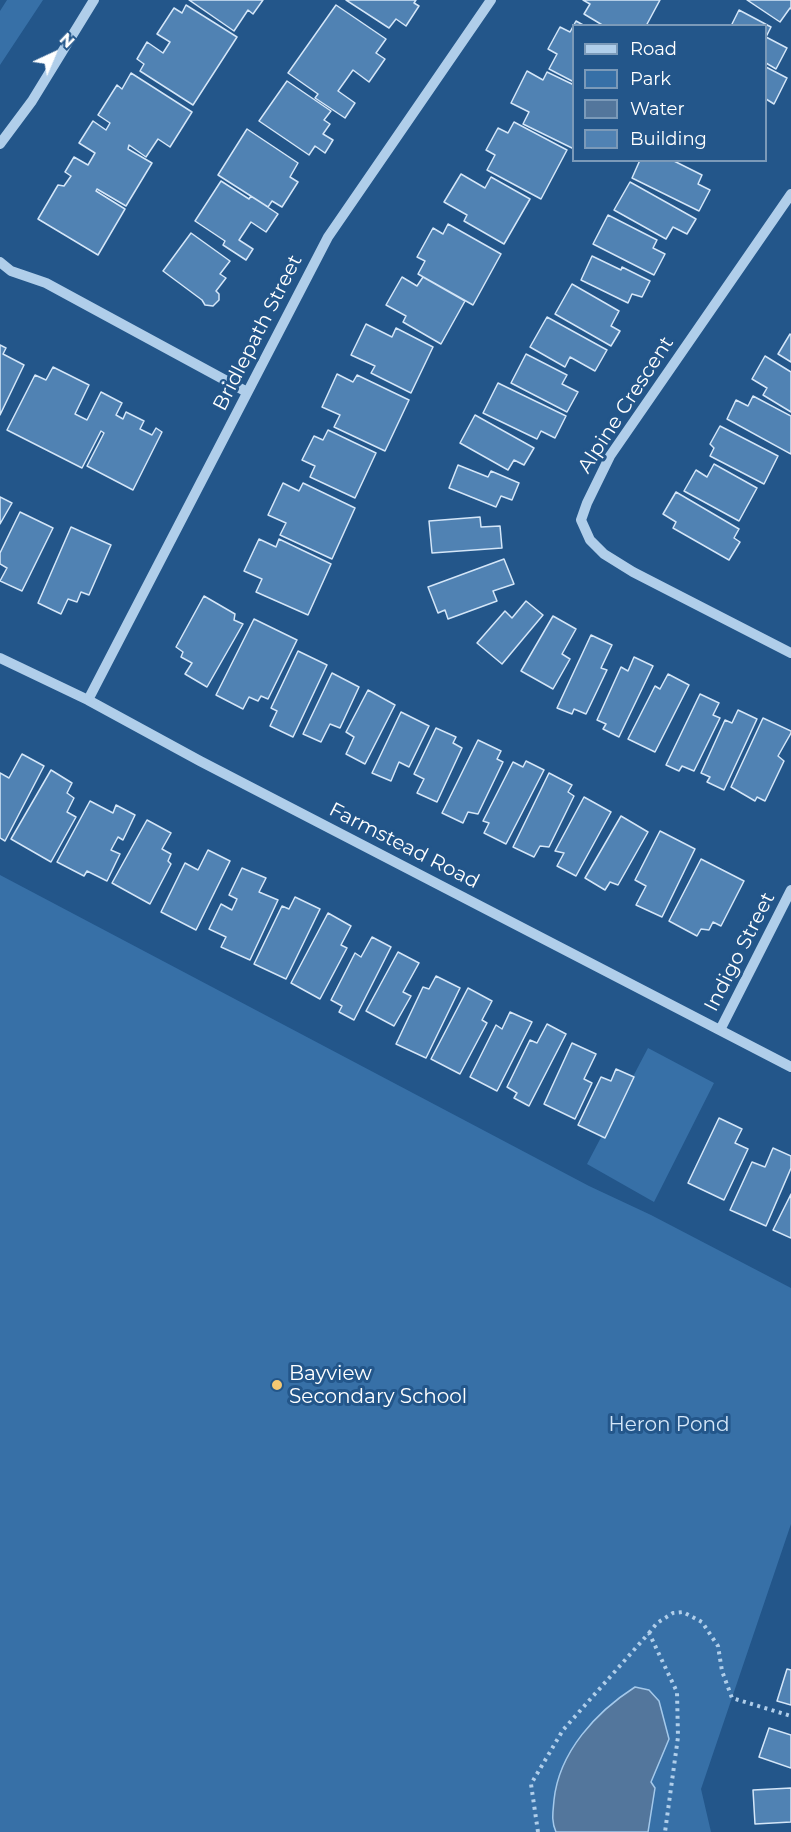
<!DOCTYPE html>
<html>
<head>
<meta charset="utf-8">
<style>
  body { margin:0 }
  #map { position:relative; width:791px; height:1832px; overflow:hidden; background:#23568a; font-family:Montserrat,sans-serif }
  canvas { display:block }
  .legend { position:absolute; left:572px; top:24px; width:195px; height:138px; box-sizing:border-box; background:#23568a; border:2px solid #7b9ab9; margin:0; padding:8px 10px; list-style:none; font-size:18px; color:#fff }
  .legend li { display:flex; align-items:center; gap:12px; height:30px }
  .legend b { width:30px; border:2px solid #7b9ab9 }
  .north { position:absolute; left:24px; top:24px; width:60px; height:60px; -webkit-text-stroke:4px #23568a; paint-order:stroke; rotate:44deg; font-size:16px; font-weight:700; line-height:24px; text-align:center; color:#fff }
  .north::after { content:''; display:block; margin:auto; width:21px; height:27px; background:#fff; clip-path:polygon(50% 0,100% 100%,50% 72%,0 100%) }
</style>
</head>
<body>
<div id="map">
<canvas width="791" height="1832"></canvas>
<ul class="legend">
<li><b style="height:8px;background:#b0ceea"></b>Road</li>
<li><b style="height:16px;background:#3770a7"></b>Park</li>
<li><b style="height:16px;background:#53769c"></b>Water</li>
<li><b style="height:16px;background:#5082b3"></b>Building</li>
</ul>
<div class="north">N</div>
</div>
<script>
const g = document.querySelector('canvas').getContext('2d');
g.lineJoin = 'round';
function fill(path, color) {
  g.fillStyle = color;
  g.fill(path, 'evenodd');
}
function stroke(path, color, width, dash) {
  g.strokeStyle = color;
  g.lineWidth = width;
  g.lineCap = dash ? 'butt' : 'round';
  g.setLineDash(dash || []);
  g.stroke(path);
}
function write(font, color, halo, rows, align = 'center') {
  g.font = font + ' Montserrat,sans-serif';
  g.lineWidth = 6;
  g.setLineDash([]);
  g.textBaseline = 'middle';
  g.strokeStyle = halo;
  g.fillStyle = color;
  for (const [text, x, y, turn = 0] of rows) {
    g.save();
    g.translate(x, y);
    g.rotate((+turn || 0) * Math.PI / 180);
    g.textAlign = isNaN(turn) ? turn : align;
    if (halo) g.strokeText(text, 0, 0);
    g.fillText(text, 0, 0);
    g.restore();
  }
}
fill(new Path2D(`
  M 7,0 L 43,0 L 0,65 L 0,11 Z
  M 0,875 L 589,1186 L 651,1215 L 791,1288 L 791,1524 L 701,1789 L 711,1832 L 0,1832 Z
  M 648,1048 L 714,1083 L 654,1202 L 587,1164 Z`), '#3770a7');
const water = new Path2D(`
  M 635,1687 L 649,1690 L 659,1701 L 669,1739 L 651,1782 L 655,1788 L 648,1832 L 556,1832 C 551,1821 553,1812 554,1800 C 559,1752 596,1712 635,1687 Z`);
fill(water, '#53769c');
stroke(water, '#a4c9eb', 1.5);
const building = new Path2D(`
  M 189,0 L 263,0 L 253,14 L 248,10 L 234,31 Z
  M 346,0 L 416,0 L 414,3 L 419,6 L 406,26 L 396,19 L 389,28 Z
  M 583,0 L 660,0 L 646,26 L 604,26 L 584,14 L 590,4 Z
  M 747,0 L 791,0 L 791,9 L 790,8 L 780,22 Z
  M 186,5 L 237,37 L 193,105 L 140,71 L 144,64 L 137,59 L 147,42 L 163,53 L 170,42 L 157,34 L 174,8 L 182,13 Z
  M 336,5 L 386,39 L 376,53 L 385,59 L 369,82 L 353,70 L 338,91 L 355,103 L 345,118 L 315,98 L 318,94 L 288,73 Z
  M 739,10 L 771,27 L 766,37 L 787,48 L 776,69 L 766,63 L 766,26 L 731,26 Z
  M 576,21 L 585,26 L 574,26 L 574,82 L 549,69 L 557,54 L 548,49 L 560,27 L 570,32 Z
  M 766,67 L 787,78 L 774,104 L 766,99 Z
  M 527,71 L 543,80 L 547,72 L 574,85 L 574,149 L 523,124 L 529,112 L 511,103 Z
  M 131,73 L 192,112 L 170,147 L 158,139 L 146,157 L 129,145 L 128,149 L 152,163 L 126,206 L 97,189 L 96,191 L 125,209 L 98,255 L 38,219 L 58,185 L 64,186 L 71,176 L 65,172 L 74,157 L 88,165 L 95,153 L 79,143 L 93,121 L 106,130 L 110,123 L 98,115 L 117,85 L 122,89 Z
  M 287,81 L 331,111 L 324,120 L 330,124 L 323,134 L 333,140 L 325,153 L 315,146 L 309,155 L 259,121 Z
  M 514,122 L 567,150 L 541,199 L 487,170 L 495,155 L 486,150 L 498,128 L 508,133 Z
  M 247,129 L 298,163 L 290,177 L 298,182 L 282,207 L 272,201 L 268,207 L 218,175 Z
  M 640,160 L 672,160 L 702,175 L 698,184 L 710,190 L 699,211 L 632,178 Z
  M 461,174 L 485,188 L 491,177 L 530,199 L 504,244 L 464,221 L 467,215 L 444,202 Z
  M 221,181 L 249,199 L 251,196 L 278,214 L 266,232 L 251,222 L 239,240 L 253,249 L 246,260 L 223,245 L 225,241 L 195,221 Z
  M 630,182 L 696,219 L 687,234 L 673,227 L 666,239 L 614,210 Z
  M 608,215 L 657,240 L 653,248 L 665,254 L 654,275 L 593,244 Z
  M 448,224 L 501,254 L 473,305 L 418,274 L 425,261 L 417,257 L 433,228 L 443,234 Z
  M 191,233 L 230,261 L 220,274 L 226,278 L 216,291 L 219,294 L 219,300 L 213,306 L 205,305 L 202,300 L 163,271 Z
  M 592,256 L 621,270 L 622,267 L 650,281 L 642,297 L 632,294 L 628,303 L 581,280 Z
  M 402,277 L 417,286 L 423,277 L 465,301 L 441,344 L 403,322 L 406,316 L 386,305 Z
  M 572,284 L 619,311 L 611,326 L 620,331 L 611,346 L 555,314 Z
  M 547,317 L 607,350 L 595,371 L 570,357 L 565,367 L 530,347 Z
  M 366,324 L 392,337 L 396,328 L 433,347 L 411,393 L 371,373 L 375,366 L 351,355 Z
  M 790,334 L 791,335 L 791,362 L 778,354 Z
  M 0,345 L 6,348 L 3,354 L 24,365 L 0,415 Z
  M 526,354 L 567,375 L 562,384 L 578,392 L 567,412 L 511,383 Z
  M 765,356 L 791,372 L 791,412 L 763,395 L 767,388 L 752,379 Z
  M 53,367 L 89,385 L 75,414 L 87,420 L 101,392 L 122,403 L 116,415 L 123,419 L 126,412 L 144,421 L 140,429 L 152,435 L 156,428 L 162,432 L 133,490 L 87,466 L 104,433 L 101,431 L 82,468 L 7,430 L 35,375 L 46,380 Z
  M 337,374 L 353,382 L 357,375 L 409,400 L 385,451 L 334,427 L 340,415 L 322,407 Z
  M 498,383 L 566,416 L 555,438 L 541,431 L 537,439 L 483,413 Z
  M 753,396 L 791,416 L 791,454 L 727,419 L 736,400 L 748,406 Z
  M 475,415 L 534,448 L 524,465 L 514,460 L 508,470 L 460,443 Z
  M 720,426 L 778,456 L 764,484 L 710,456 L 714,448 L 710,444 Z
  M 328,430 L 376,453 L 355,498 L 310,477 L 315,466 L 302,460 L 314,436 L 323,440 Z
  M 714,464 L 757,488 L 739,521 L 684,491 L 696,470 L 707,477 Z
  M 458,465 L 488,477 L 491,471 L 519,483 L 512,500 L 501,496 L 496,507 L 449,488 Z
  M 283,483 L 299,491 L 303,483 L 355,508 L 332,559 L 280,535 L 286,523 L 268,515 Z
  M 676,492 L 739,529 L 734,538 L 740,542 L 729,560 L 673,528 L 676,522 L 663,514 Z
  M 0,497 L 12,503 L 0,524 Z
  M 20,512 L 53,528 L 22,591 L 0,581 L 7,568 L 0,564 L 0,553 Z
  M 480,517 L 481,527 L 500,526 L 502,548 L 432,553 L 429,521 Z
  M 71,527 L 111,545 L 89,595 L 81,592 L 77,602 L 68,599 L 61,614 L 38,603 Z
  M 259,539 L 276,547 L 279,539 L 331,564 L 308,615 L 256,592 L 262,579 L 244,571 Z
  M 504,559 L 514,584 L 493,591 L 497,601 L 448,619 L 445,610 L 438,613 L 428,587 Z
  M 204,596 L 235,614 L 234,620 L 243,624 L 207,687 L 185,674 L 192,663 L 181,657 L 183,652 L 176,647 Z
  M 526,601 L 543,615 L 502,664 L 477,643 L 505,611 L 512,618 Z
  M 553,616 L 576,629 L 562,654 L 570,659 L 553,689 L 521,671 Z
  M 254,619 L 297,640 L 268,699 L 261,696 L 258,701 L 249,697 L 243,709 L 216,695 Z
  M 591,635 L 612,645 L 601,668 L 607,670 L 586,714 L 574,709 L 572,714 L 557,708 Z
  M 298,651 L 327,665 L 293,737 L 270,726 L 277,711 L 271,708 Z
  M 634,657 L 653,666 L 619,737 L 603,729 L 606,724 L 597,720 L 621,667 L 628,671 Z
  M 332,673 L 359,687 L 340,728 L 330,724 L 321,742 L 303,734 Z
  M 668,674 L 689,685 L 655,752 L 628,739 L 655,686 L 660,689 Z
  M 368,690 L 395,705 L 365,764 L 346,754 L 354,737 L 346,732 Z
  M 700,694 L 719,703 L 713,715 L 720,718 L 694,771 L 682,766 L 679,771 L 666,765 Z
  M 738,710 L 757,719 L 724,790 L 707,782 L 710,777 L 701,773 L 725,720 L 732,723 Z
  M 401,712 L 429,726 L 409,767 L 399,762 L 391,781 L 372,773 Z
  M 763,718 L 791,731 L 791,733 L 778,756 L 784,761 L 765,801 L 757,797 L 755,801 L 731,787 Z
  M 436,728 L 456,737 L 453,743 L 462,748 L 437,802 L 417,793 L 424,779 L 414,774 Z
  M 478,740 L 501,751 L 497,759 L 503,762 L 478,814 L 468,812 L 463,823 L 442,813 Z
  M 22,754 L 44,766 L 5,841 L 0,838 L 0,773 L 9,778 Z
  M 526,761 L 544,770 L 506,844 L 484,833 L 489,823 L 483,821 L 513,762 L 523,767 Z
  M 51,770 L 72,783 L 67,793 L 74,798 L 67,812 L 76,817 L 51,862 L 11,839 Z
  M 549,773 L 572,785 L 568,792 L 574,796 L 549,847 L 540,846 L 534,857 L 513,847 Z
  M 584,797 L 611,812 L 576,876 L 557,866 L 564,853 L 555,851 Z
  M 90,801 L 113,813 L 116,805 L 135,815 L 123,840 L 118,837 L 111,850 L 120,854 L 107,881 L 87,871 L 84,876 L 57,862 Z
  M 621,816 L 648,832 L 618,885 L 610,882 L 605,890 L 585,878 Z
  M 147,820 L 171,833 L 162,849 L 171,854 L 168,861 L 171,864 L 150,904 L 112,883 Z
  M 660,831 L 695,849 L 662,917 L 636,905 L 646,886 L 635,880 Z
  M 208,850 L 230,861 L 196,930 L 161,912 L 185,863 L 198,870 Z
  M 701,859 L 744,881 L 721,926 L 713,922 L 709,930 L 701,929 L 697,936 L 669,921 Z
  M 242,868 L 266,878 L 259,892 L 278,900 L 250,960 L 221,947 L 226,937 L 209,929 L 221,904 L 232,910 L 237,899 L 229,895 Z
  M 295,897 L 320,909 L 286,979 L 254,964 L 282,906 L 289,909 Z
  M 328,913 L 351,926 L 341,945 L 347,948 L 320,999 L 291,983 Z
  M 372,937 L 391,947 L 354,1020 L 339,1012 L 342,1006 L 331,1000 L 355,953 L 361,957 Z
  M 398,952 L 419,963 L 403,992 L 411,996 L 394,1026 L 366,1011 Z
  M 436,976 L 460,988 L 426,1058 L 396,1044 L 423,987 L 429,989 Z
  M 468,988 L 492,1001 L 482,1020 L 487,1023 L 460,1074 L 431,1059 Z
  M 510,1012 L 532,1022 L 497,1091 L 470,1077 L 496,1025 L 502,1029 Z
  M 547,1024 L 566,1034 L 529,1106 L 514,1098 L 517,1093 L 507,1087 L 530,1040 L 537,1043 Z
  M 572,1043 L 596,1054 L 584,1079 L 592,1083 L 575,1119 L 544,1104 Z
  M 616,1069 L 634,1077 L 605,1138 L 578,1125 L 601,1077 L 611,1081 Z
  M 719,1118 L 742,1129 L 735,1143 L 748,1149 L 724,1200 L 688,1183 Z
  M 773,1148 L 791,1156 L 791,1168 L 766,1226 L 730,1210 L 752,1162 L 765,1167 Z
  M 791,1194 L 791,1238 L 773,1230 Z
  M 787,1669 L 791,1670 L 791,1705 L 777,1701 Z
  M 769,1728 L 791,1735 L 791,1768 L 759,1757 Z
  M 791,1788 L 791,1822 L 755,1824 L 753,1790 Z`);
fill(building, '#5082b3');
stroke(building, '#d4e6f8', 1.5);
stroke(new Path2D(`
  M 649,1633 L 657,1623 L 673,1613 L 683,1612 L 702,1622 L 718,1646 L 722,1671 L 732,1698 L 791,1716
  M 538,1832 L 531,1784 L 563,1730 L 649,1633 L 677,1692 L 678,1737 L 665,1832`), '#b0ceea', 4, [3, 4.5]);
stroke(new Path2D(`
  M 0,144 L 32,101 L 94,0
  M 791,194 L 610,456 L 587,503 L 581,520 L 590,540 L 604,554 L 633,572 L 791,653
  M 0,262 L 11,271 L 46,283 L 247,392
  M 0,658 L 88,700 L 200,761 L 791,1067
  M 88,700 L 328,237 L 491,0
  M 720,1030 L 791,890`), '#b0ceea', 10);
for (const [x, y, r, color] of [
  [277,1385,6,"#f6c872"]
]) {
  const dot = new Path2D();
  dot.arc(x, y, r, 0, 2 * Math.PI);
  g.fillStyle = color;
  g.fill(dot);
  stroke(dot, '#23568a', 2);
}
write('20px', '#fff', '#23568a', [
  ["Bridlepath Street",258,333,-63],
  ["Alpine Crescent",626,405,-57],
  ["Farmstead Road",404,846,27],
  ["Indigo Street",740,952,-63]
]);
write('20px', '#fff', '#23568a', [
  ["Bayview",289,1374],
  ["Secondary School",289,1397]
], 'left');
write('20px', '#d4e6f8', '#23568a', [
  ["Heron Pond",669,1425]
]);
</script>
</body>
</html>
